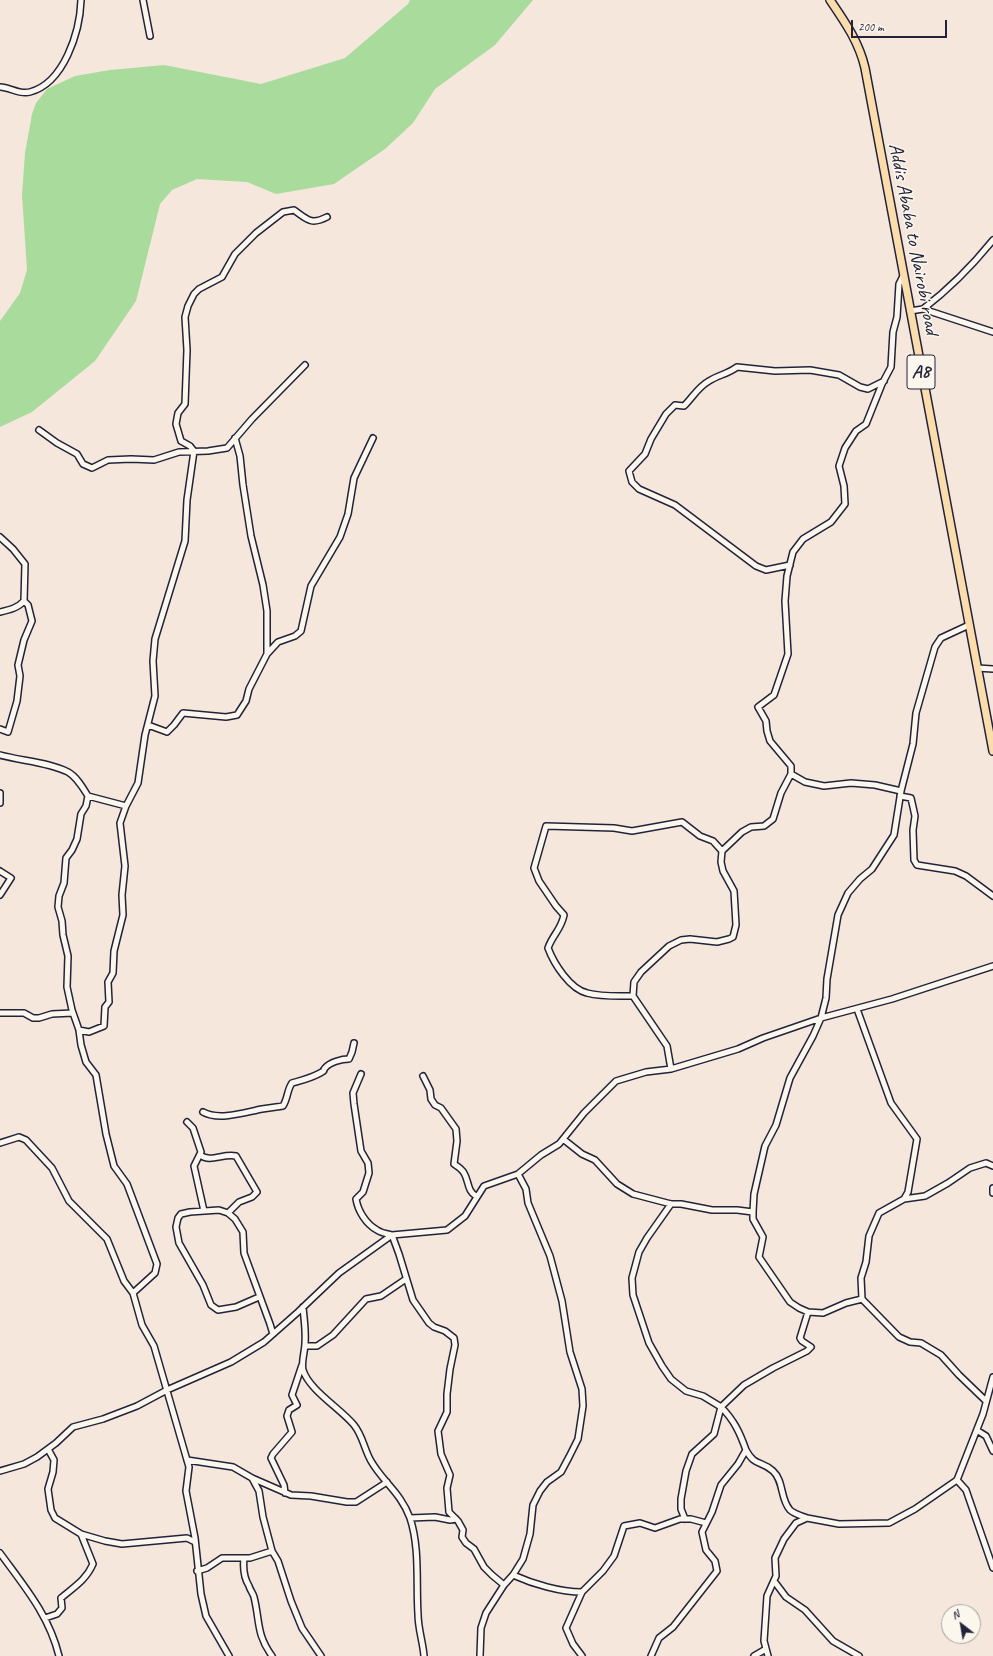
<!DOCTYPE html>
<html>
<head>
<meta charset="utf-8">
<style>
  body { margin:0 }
  #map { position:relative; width:993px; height:1656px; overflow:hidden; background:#f5e7dc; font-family:Caveat,sans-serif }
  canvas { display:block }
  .north { position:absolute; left:941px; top:1604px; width:40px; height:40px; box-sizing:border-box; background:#fbf7ec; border:1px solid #a4a2a5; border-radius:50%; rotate:329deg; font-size:11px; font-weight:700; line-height:16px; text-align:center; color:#22223b }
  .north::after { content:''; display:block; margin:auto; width:14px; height:18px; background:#22223b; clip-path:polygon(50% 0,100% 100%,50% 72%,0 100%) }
  .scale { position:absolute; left:851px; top:20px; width:96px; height:18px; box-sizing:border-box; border:2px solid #22223b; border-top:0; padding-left:5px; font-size:12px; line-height:14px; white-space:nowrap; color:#22223b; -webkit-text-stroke:3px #fbf7ec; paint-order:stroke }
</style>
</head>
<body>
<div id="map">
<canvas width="993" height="1656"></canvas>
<div class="north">N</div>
<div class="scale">200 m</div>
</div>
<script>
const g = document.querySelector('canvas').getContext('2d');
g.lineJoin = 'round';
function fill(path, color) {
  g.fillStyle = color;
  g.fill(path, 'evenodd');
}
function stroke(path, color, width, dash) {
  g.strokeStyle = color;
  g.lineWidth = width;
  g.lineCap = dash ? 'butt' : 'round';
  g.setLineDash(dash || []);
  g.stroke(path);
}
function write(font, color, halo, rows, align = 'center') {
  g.font = font + ' Caveat,sans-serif';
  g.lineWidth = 3;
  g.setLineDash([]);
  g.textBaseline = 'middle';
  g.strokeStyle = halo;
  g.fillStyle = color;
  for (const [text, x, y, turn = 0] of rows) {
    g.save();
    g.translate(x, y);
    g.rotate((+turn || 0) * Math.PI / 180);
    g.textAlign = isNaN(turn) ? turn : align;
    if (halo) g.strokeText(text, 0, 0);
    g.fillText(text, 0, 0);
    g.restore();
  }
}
fill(new Path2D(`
  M 410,0 L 533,0 L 495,45 L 435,89 L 413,123 L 385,149 L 334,184 L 276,194 L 247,182 L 197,179 L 172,190 L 160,204 L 136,301 L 95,361 L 32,412 L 0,427 L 0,321 L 20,293 L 27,270 L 22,195 L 25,153 L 32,114 L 36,103 L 47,89 L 75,76 L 110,70 L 164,65 L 261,84 L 345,58 L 408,4 Z`), '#a9db9d');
const minor = new Path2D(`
  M 143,0 L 150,36
  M 0,87 C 10,87 19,95 30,92 C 64,83 80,32 81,0
  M 923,309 C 949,289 972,266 993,240
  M 910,311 L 923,309 L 993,332
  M 39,430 L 57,443 L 77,454 L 83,464 L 92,468 L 108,460 L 131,459 L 154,460 L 179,452 L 208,451 L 227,448 L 252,419 L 305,365
  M 0,537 L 13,549 L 25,564 L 24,601 L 28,605 L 32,621 L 24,640 L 18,665 L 20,676 L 17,701 L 8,732 L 0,729
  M 790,565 L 766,570 L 756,566 L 675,505 L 639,489 L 632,482 L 629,471 L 645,454 L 651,439 L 666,414 L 675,405 L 684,406 C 693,397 698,387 709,381 C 718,375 728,374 737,367 L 775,371 L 810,370 L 839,375 L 860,387 L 868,389 L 884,381
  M 0,612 C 9,610 18,608 24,601
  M 267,654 L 278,642 L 295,636 L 301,631 L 311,586 L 340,537 L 348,514 L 354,478 L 373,438
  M 977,668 L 993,669
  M 148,725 L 167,732 L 174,725 L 183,713 L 226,717 L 237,715 L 246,701 L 249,689 L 267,654 L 267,611 L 263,585 L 251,536 L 243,485 L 240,456 L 235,438
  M 0,755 C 22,761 48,762 68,772 C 77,777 83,788 88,796 L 86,806 L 81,814 L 77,839 L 72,850 L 66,858 L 64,883 L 59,896 L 58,907 L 62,921 L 63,935 L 68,956 L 67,987 L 72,1010 L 79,1030 L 81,1045 L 86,1062 L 96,1075 L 106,1134 L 114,1166 L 127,1184 L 157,1264 L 155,1273 L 133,1293
  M 791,774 L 805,782 L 824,786 L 851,783 L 875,785 L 901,791
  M 0,793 L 0,803
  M 88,796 L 126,806
  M 900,796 L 911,798 L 915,816 L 913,830 L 914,860 L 917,865 L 955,871 L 966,876 L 993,896
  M 0,871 L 11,878 L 0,895
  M 633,996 C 618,996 602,997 587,993 C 570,989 554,964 548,948 C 553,934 561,930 564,915 L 556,906 L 539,881 L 534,868 L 546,826 L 614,828 L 632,831 L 682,822 L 700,836 L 713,841 L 722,851
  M 857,1009 L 891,1103 L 917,1139 L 908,1192 L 904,1199 L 879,1213 L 869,1236 L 866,1262 L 861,1278 L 862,1299
  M 0,1013 L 24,1013 L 33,1018 L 39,1018 L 52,1014 L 73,1013
  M 79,1030 L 89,1032 L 104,1026 L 105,1007 L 109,1002 L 108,982 L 113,973 L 114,951 L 123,915 L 122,895 L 125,866 L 120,823 L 126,806 L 138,783 L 145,735 L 155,696 L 153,661 L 155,639 L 185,541 L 187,500 L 194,451 L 190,446 L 181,441 L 176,424 L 178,413 L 185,404 L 187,350 L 185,317 L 188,306 L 194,294 L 199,289 L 222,277 L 235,254 L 256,233 L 283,212 L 294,210 C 308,220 311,225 327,217
  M 671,1069 L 667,1046 L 633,996 L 634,982 L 641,972 L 669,946 L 681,940 L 690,939 L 717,942 L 729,939 L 733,937 L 736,925 L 734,891 L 723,871 L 721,862 L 722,851 L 742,832 L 751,827 L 764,826 L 773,819 L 781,793 L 791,774 L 791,766 L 770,741 L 767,731 L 766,721 L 758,707 L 774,695 L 788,654 L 785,601 L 787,576 L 793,552 L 803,539 L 831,522 L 845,504 L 844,486 L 839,466 L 845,448 L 856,431 L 866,424 L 882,384 L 891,367 L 893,332 L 897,317 L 899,284 L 903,276
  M 361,1074 L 353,1093 L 354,1104 L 361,1151 L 368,1163 L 369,1173 L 363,1192 L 356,1199 C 358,1211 366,1224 377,1230 C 381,1233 387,1234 392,1235 L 399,1254 L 413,1300 L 429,1323 L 434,1327 L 445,1331 L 454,1338 L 455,1345 L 450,1369 L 447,1394 L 447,1412 L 438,1431 L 441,1454 L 450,1475 L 447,1488 L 449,1512 L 458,1521 L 463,1530 L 462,1537 L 466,1543 L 474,1549 L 484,1567 L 492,1575 L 504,1585
  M 423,1076 L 430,1090 L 431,1099 L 435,1105 L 441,1108 L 456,1129 L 457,1141 L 454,1164 C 457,1166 462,1169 464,1173 C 469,1181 467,1191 476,1196
  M 203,1112 C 219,1121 246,1112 262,1109 C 269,1108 276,1107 283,1106 C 288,1098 287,1090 292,1083 C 303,1080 312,1078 322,1072 C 326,1070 322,1071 325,1068 C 330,1062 342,1059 349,1059 L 352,1052 L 354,1043
  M 187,1122 L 193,1128 L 201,1152 L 194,1166 L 204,1211
  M 563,1139 L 582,1154 L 595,1160 L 617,1184 L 633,1194 L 671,1204 L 681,1204 L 712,1210 L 737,1210 L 753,1212 L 753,1219 L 763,1237 L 759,1257 L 790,1302 L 799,1308 L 808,1312 L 823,1313 L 846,1303 L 862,1299 L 899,1337 L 910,1342 L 921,1343 L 941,1355 L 959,1375 L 986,1401
  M 0,1143 L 19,1137 L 26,1140 L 52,1168 L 69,1201 L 107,1239 L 124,1281 L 133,1293 L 142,1325 L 154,1346 L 189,1467 L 186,1491 L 195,1538 L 201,1594 L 206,1616 L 229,1656
  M 200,1155 C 211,1163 223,1153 236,1156 L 257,1192 L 252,1197 L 239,1202 L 228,1213
  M 993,1188 L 993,1193
  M 904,1199 L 925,1196 L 948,1183 L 970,1168 L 986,1163 L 993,1166
  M 671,1204 L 647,1238 L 639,1252 L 632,1278 L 633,1295 L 649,1343 L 662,1366 L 671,1379 L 686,1391 L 703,1396 L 721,1407 L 714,1434 L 692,1454 L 686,1471 L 681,1499 L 681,1509 L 685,1519
  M 753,1212 L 754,1194 L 765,1146 L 776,1125 L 790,1078 L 813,1036 L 821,1018 L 826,998 L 827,979 L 838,915 L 848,893 L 860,879 L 872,869 L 894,835 L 901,791 L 913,744 L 916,713 L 935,647 L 941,638 L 969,625
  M 259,1297 L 236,1307 L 218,1310 L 211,1305 L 203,1285 L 179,1243 L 176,1227 L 178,1218 L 181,1214 L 190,1212 L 219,1210 L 228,1213 L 235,1219 L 243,1232 L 244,1253 L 248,1264 L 270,1324 L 273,1334
  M 303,1307 C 304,1319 306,1331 305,1343 C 305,1351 301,1363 303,1370 C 309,1390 341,1409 354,1425 C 363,1436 364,1449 371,1461 C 383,1482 401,1493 410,1518 C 420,1548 416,1583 418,1614 C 418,1629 423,1642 424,1656
  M 305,1346 L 317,1346 L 333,1335 L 366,1299 L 381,1296 L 406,1279
  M 978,1431 L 986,1436 L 993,1451
  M 48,1449 L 54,1460 L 53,1472 L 48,1489 L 51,1510 L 55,1518 L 81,1534 L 105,1541 L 122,1544 L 187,1538 L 195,1542
  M 746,1450 C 755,1467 761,1460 773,1471 C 784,1481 780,1499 790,1510 C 794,1514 802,1516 807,1518
  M 187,1460 L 233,1467 L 252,1478 L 259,1491 L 263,1517 L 272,1551 L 278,1561 L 291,1601 L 302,1628 L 321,1656
  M 0,1471 L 24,1464 L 37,1457 L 56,1443 L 73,1427 L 103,1419 L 137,1406 L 167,1390 L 231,1362 L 264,1342 L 298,1312 L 339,1273 L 392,1235 L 447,1230 L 465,1216 L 484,1186 L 518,1174 L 541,1155 L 559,1144 L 584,1113 L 616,1081 L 646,1072 L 671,1069 L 738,1049 L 763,1038 L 821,1018 L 892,999 L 993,966
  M 252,1478 L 291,1495 L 311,1496 L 347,1502 L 356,1502 L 387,1482
  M 957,1480 L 966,1490 L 993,1568
  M 285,1493 L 284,1485 L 271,1458 L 273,1454 L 292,1432 L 287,1416 L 289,1410 L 297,1405 L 292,1395 L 302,1365
  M 410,1518 L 435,1517 L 450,1520 L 456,1519
  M 0,1553 C 24,1586 49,1615 59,1656
  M 244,1558 C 243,1567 244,1578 249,1586 C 250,1590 253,1593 254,1597 C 260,1621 256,1634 272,1656
  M 197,1571 L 207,1568 L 222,1558 L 250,1558 L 272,1551
  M 513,1575 C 533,1584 560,1592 582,1592 L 603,1571 L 614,1556 L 624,1526 L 640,1523 L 655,1528 L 680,1519 L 691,1519 L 706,1523
  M 774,1581 L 786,1597 L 805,1610 L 833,1641 L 859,1656
  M 45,1618 L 57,1614 L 62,1608 L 61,1598 C 74,1587 86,1580 93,1564 L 81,1534
  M 480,1656 L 481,1628 L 486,1613 L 504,1585 L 513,1575 L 523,1559 L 530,1534 L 533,1505 L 540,1491 L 547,1482 L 561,1472 L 569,1457 L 578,1439 L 583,1406 L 582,1389 L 570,1352 L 562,1301 L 550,1256 L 528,1203 L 526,1189 L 518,1174
  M 582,1656 L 573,1644 L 566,1628 L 582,1592
  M 651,1656 L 659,1638 L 673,1627 L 717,1571 L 715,1561 L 706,1550 L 702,1532 L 712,1512 L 721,1485 L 738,1464 L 746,1450 C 740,1433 734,1420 721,1407 L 744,1385 L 773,1368 L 807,1351 L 811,1347 L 802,1341 L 800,1338 L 808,1312
  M 754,1656 L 766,1649
  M 768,1656 L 764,1641 L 767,1596 L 776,1576 L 775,1558 L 784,1539 L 796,1523 L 807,1518 L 839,1524 L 889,1523 L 915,1509 L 957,1480 L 983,1414 L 993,1377`);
const highway = new Path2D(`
  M 830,0 C 845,22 859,42 865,68 L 993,751`);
stroke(minor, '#22223b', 8);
stroke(highway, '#22223b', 10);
stroke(minor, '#fbf7ec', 5);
stroke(highway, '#fbddab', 7);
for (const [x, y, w] of [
  [921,372,28]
]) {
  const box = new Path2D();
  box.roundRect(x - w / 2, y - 17, w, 34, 3);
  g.fillStyle = '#fbf7ec';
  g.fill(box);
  stroke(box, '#22223b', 1);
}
write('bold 19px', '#22223b', null, [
  ["A8",921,372]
]);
write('20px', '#22223b', '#fbf7ec', [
  ["Addis Ababa to Nairobi road",913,239,79]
]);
</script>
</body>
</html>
